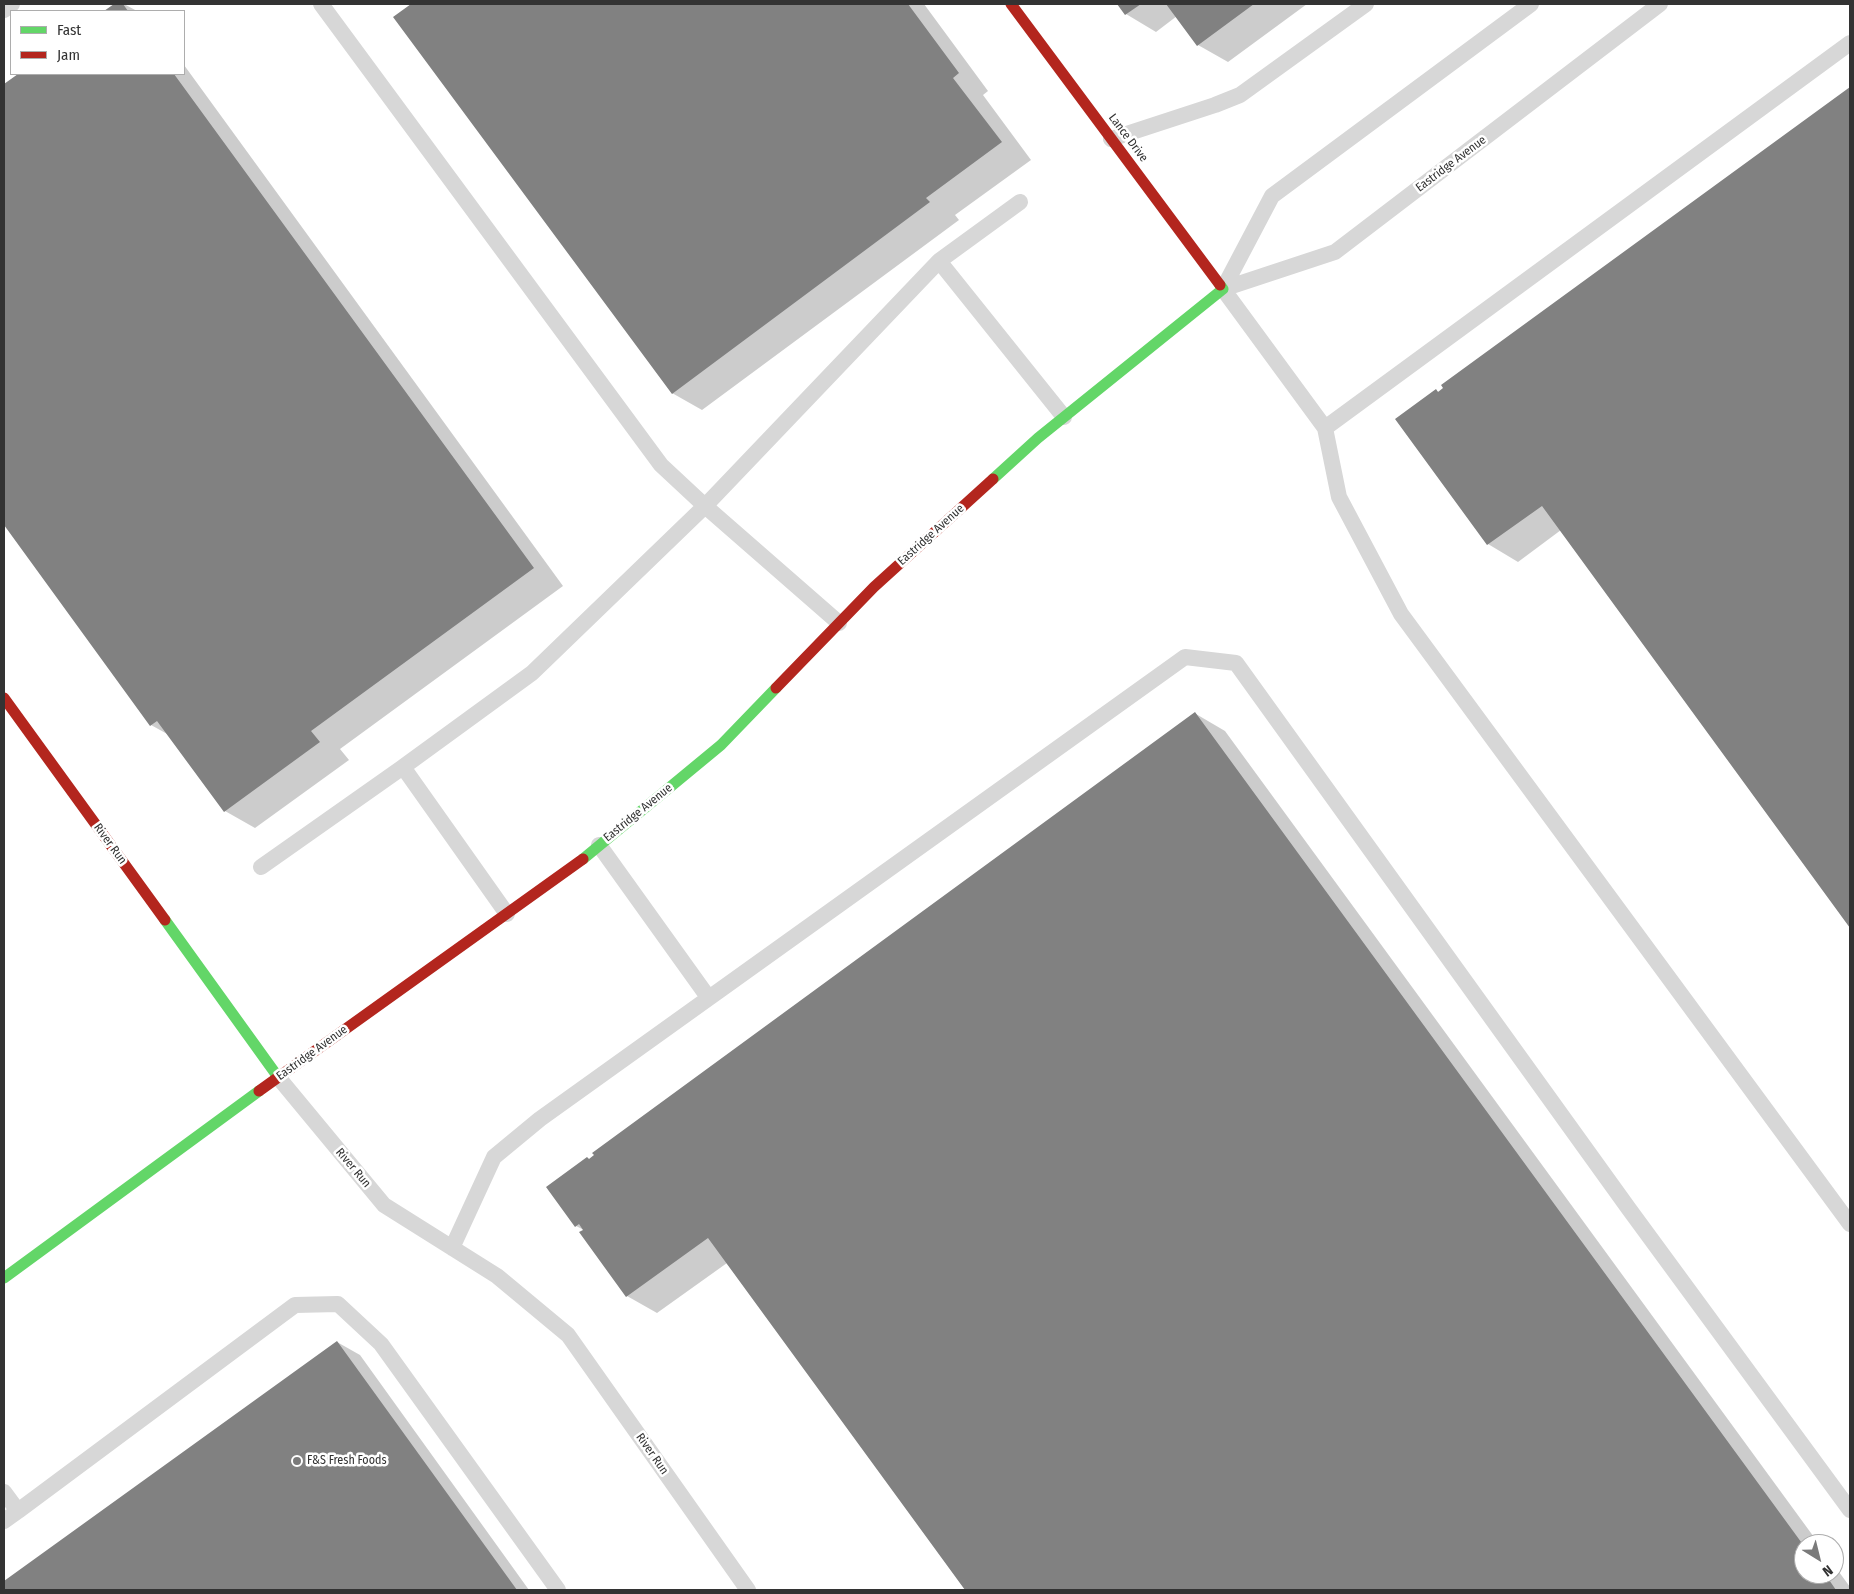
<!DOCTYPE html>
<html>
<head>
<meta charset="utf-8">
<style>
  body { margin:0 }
  #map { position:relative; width:1854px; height:1594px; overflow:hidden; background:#fff; font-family:"Fira Sans Condensed",sans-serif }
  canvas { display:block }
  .frame { position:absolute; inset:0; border:5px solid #333; pointer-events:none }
  .legend { position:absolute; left:10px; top:10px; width:175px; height:65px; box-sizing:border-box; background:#fff; border:1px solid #adadad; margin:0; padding:6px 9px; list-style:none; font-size:15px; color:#333 }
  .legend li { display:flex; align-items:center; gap:10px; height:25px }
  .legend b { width:25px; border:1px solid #adadad }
  .north { position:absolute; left:1794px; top:1534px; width:50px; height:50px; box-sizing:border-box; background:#fff; border:1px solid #adadad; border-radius:50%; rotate:144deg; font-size:14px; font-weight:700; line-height:20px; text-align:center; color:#333 }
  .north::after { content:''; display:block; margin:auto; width:18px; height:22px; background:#7a7a7a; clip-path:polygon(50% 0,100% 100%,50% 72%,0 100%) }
</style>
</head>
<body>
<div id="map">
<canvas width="1854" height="1594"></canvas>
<div class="frame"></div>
<ul class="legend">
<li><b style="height:6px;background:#63d668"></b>Fast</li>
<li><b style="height:6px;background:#b3261e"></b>Jam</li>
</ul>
<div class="north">N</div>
</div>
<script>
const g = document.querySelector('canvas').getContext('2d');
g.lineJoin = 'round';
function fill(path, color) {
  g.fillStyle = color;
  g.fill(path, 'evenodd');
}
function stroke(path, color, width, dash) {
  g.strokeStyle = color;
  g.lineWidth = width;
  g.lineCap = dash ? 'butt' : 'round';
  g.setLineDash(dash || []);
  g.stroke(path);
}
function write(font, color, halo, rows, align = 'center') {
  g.font = font + ' "Fira Sans Condensed",sans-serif';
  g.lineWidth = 5;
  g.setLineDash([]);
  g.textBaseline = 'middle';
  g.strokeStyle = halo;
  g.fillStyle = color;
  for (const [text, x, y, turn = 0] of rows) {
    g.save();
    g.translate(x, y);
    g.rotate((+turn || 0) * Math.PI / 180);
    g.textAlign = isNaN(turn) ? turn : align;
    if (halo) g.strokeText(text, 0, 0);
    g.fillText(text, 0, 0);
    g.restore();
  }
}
fill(new Path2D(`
  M 116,4 L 124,4 L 137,11 L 106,11 Z
  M 413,4 L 924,4 L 988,91 L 983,95 L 1031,160 L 955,215 L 959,220 L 702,410 L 672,393 L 395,17 Z
  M 1118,4 L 1307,4 L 1228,62 L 1198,45 L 1177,16 L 1156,32 L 1126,14 Z
  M 184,65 L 563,586 L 340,749 L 349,760 L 255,828 L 225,811 L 169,735 L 151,725 L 4,523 L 4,86 L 20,74 L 184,74 Z
  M 1850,88 L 1850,926 L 1561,530 L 1518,562 L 1488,544 L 1397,420 L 1436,391 L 1439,392 L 1445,388 L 1443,386 Z
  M 1196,714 L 1225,731 L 1819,1544 L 1804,1544 L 1804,1574 L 1834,1574 L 1834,1565 L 1850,1587 L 1850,1590 L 967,1590 L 727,1263 L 657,1313 L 627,1296 L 584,1230 L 576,1226 L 590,1160 Z
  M 337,1342 L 360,1355 L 529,1590 L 4,1590 L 4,1582 Z`), '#0003');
fill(new Path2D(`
  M 114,4 L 123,4 L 128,11 L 104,11 Z
  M 411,4 L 908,4 L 959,73 L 953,78 L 1002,142 L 926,198 L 930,202 L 672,394 L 393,17 Z
  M 1117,4 L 1141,4 L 1125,15 Z
  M 1166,4 L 1254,4 L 1197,46 Z
  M 18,74 L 174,74 L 534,568 L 311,731 L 320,742 L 224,812 L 157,721 L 150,726 L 4,525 L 4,84 Z
  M 1850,87 L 1850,928 L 1542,506 L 1487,545 L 1395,419 L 1436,389 L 1438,392 L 1443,388 L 1441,385 Z
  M 1195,712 L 1804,1546 L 1804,1574 L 1825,1574 L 1836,1590 L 965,1590 L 708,1238 L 626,1297 L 579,1232 L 583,1230 L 579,1224 L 575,1227 L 546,1187 L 587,1157 L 589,1159 L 594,1155 L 592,1153 Z
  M 337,1341 L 517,1590 L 4,1590 L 4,1581 Z`), '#818181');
stroke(new Path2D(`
  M 321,4 L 661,465 L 705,506 L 839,623
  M 4,10 L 12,4
  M 1111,139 L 1215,105 L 1240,95 L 1366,4
  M 939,261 L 1020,202
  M 1223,289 L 1325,428 L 1850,43
  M 1223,289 L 1335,252 L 1660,4
  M 1223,289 L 1272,196 L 1531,4
  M 1325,428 L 1339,497 L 1401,614 L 1850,1224
  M 599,845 L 708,997
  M 261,867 L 403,767
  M 507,914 L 403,767 L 532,673 L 705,506 L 939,261 L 1064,417
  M 278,1077 L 384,1205 L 497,1276 L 568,1335 L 748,1590
  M 452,1248 L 494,1157 L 540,1119 L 1185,657 L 1236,663 L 1629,1209 L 1850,1510
  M 4,1492 L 18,1511 L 295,1305 L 338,1304 L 381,1344 L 558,1590
  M 4,1521 L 18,1511`), '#d7d7d7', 16);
stroke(new Path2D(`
  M 993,479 L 1038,438 L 1223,289 L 1220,285
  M 583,859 L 721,745 L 776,688
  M 165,920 L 278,1077
  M 4,1278 L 259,1091`), '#63d668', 11);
stroke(new Path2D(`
  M 1011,4 L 1220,285
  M 776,688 L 874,587 L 993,479
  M 4,698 L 165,920
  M 259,1091 L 583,859`), '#b3261e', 11);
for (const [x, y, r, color] of [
  [297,1461,5,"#7a7a7a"]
]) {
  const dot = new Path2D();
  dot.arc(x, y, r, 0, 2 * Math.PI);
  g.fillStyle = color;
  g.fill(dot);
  stroke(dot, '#fff', 2);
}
write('12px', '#333', '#fff', [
  ["Lance Drive",1128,138,53],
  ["Eastridge Avenue",1451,164,-37],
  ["Eastridge Avenue",931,535,-42],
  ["Eastridge Avenue",638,813,-39],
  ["River Run",110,844,54],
  ["Eastridge Avenue",312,1053,-36],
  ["River Run",353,1168,50],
  ["River Run",652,1454,55]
]);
write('12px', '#333', '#fff', [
  ["F&S Fresh Foods",307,1461]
], 'left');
</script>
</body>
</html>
